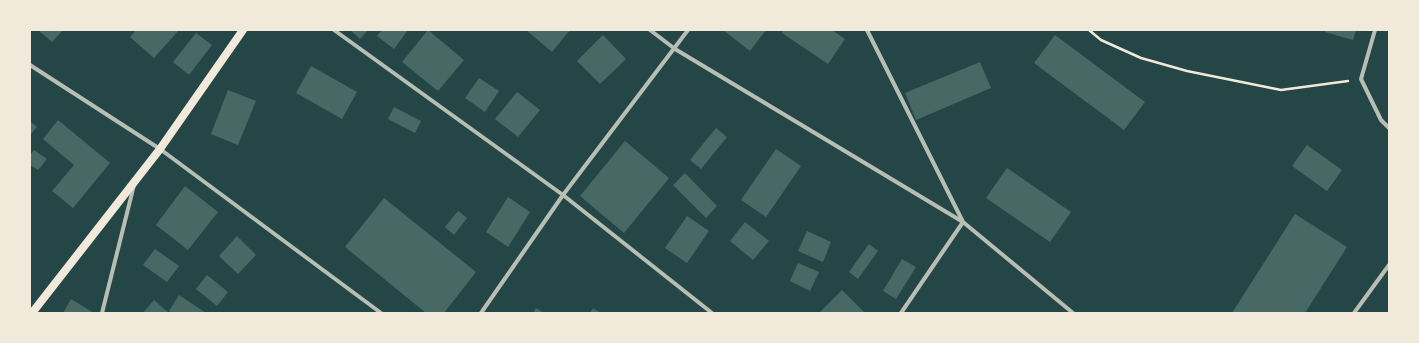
<!DOCTYPE html>
<html>
<head>
<meta charset="utf-8">
<style>
  body { margin:0 }
  #map { position:relative; width:1419px; height:343px; overflow:hidden; background:#0f3d3e; font-family:"Public Sans",sans-serif }
  canvas { display:block }
  .frame { position:absolute; inset:0; border:31px solid #f1e9da; pointer-events:none }
</style>
</head>
<body>
<div id="map">
<canvas width="1419" height="343"></canvas>
<div class="frame"></div>
</div>
<script>
const g = document.querySelector('canvas').getContext('2d');
g.lineJoin = 'round';
function fill(path, color) {
  g.fillStyle = color;
  g.fill(path, 'evenodd');
}
function stroke(path, color, width, dash) {
  g.strokeStyle = color;
  g.lineWidth = width;
  g.lineCap = dash ? 'butt' : 'round';
  g.setLineDash(dash || []);
  g.stroke(path);
}
fill(new Path2D(`
  M 30,30 L 1389,30 L 1389,313 L 30,313 Z`), '#244646');
fill(new Path2D(`
  M 38,30 L 63,30 L 52,42 Z
  M 136,30 L 179,30 L 154,58 L 130,37 Z
  M 350,30 L 368,30 L 360,39 Z
  M 382,30 L 408,30 L 394,49 L 377,36 Z
  M 428,30 L 464,60 L 438,91 L 402,62 Z
  M 526,30 L 570,30 L 552,52 Z
  M 723,30 L 766,30 L 750,51 Z
  M 784,30 L 832,30 L 845,39 L 828,64 L 782,33 Z
  M 1325,30 L 1356,30 L 1353,40 L 1325,32 Z
  M 196,33 L 212,45 L 189,75 L 173,62 Z
  M 603,35 L 626,59 L 600,84 L 577,61 Z
  M 1055,35 L 1145,102 L 1124,130 L 1034,63 Z
  M 980,62 L 991,88 L 916,120 L 905,93 Z
  M 311,66 L 357,92 L 342,119 L 296,93 Z
  M 479,78 L 499,91 L 485,112 L 465,98 Z
  M 228,90 L 256,101 L 238,145 L 211,134 Z
  M 517,92 L 540,110 L 518,137 L 495,119 Z
  M 394,107 L 421,121 L 415,133 L 388,119 Z
  M 58,120 L 110,163 L 73,208 L 52,191 L 74,165 L 43,139 Z
  M 30,121 L 37,127 L 30,135 Z
  M 716,128 L 727,137 L 701,169 L 690,160 Z
  M 625,141 L 669,178 L 624,233 L 580,196 Z
  M 1307,145 L 1342,170 L 1327,191 L 1292,166 Z
  M 776,149 L 801,166 L 766,217 L 741,200 Z
  M 34,150 L 47,159 L 38,170 L 30,165 L 30,155 Z
  M 1007,168 L 1071,212 L 1050,242 L 986,198 Z
  M 685,173 L 717,206 L 706,218 L 673,185 Z
  M 185,186 L 218,212 L 188,250 L 156,225 Z
  M 508,197 L 530,212 L 508,247 L 486,232 Z
  M 384,198 L 476,272 L 444,313 L 426,313 L 345,247 Z
  M 458,211 L 467,218 L 454,235 L 445,227 Z
  M 1295,214 L 1347,247 L 1305,313 L 1232,313 Z
  M 687,216 L 709,231 L 687,263 L 665,248 Z
  M 745,222 L 769,241 L 753,260 L 730,241 Z
  M 807,231 L 831,242 L 823,262 L 798,251 Z
  M 237,236 L 256,255 L 238,274 L 219,256 Z
  M 869,244 L 878,251 L 858,279 L 849,272 Z
  M 155,249 L 179,266 L 167,282 L 143,265 Z
  M 902,259 L 916,267 L 896,299 L 883,291 Z
  M 798,263 L 819,272 L 810,291 L 790,281 Z
  M 207,275 L 228,292 L 217,306 L 196,289 Z
  M 842,290 L 865,313 L 819,313 Z
  M 179,295 L 206,313 L 172,313 L 169,311 Z
  M 71,299 L 94,313 L 63,313 Z
  M 154,300 L 169,313 L 143,313 Z
  M 536,308 L 544,313 L 533,313 Z
  M 593,308 L 601,313 L 590,313 Z`), '#486865');
stroke(new Path2D(`
  M 1089,30 L 1101,40 L 1141,58 L 1187,71 L 1281,90 L 1348,81`), '#f1e9da', 2.5);
stroke(new Path2D(`
  M 334,30 L 563,195 L 712,313
  M 650,30 L 675,49 L 963,222 L 1073,313
  M 867,30 L 963,222
  M 1375,30 L 1361,79 L 1381,120 L 1389,128
  M 30,65 L 160,149 L 381,313
  M 102,313 L 134,185
  M 481,313 L 563,195 L 688,30
  M 901,313 L 963,222
  M 1354,313 L 1389,265`), '#b8beb3', 4);
stroke(new Path2D(`
  M 32,313 L 160,149 L 243,30`), '#f1e9da', 8);
</script>
</body>
</html>
